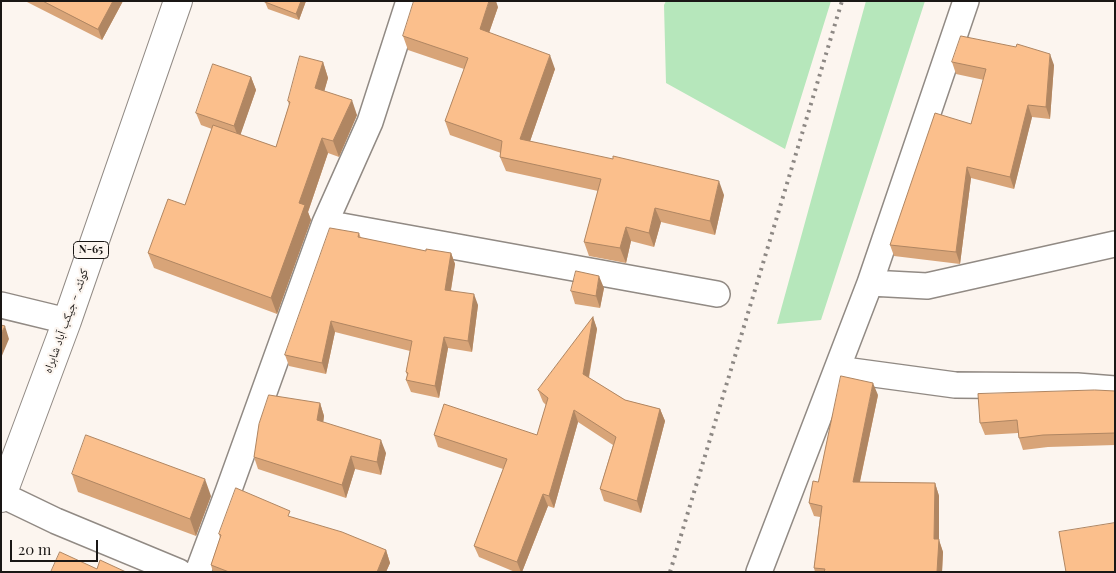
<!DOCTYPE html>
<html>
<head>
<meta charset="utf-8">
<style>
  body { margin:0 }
  #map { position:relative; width:1116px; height:573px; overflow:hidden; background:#fcf5ef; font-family:"Playfair Display",serif }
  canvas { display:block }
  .frame { position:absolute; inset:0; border:2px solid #1a1715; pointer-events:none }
  .scale { position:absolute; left:10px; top:540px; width:88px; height:22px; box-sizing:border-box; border:2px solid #1a1715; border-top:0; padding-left:6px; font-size:15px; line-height:18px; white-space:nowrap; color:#1a1715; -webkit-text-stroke:4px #fcf5ef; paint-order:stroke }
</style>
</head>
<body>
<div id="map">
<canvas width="1116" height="573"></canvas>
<div class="frame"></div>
<div class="scale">20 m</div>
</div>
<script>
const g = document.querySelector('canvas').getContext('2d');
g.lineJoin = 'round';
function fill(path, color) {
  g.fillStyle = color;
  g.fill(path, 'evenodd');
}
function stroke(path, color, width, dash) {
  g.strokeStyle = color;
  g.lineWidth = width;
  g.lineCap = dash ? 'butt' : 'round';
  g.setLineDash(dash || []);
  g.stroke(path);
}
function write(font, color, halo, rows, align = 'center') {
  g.font = font + ' "Playfair Display","Noto Naskh Arabic",serif';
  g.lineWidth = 4.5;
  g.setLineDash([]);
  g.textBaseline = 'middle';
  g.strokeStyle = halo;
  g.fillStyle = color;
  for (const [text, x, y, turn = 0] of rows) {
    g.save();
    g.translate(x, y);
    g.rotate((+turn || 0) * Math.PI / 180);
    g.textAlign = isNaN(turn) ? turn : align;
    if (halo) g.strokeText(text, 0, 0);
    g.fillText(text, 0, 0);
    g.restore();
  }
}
fill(new Path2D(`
  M 666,1 L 831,1 L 785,149 L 666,83 L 664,5 Z
  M 866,1 L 925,1 L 821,320 L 777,324 Z`), '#b6e7bb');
const minor = new Path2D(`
  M 325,223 L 717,294
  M 870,283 L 927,286 L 1115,244
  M 1,305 L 67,321
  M 837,369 L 955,385 L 1077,386 L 1115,389
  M 2,495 L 56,521 L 179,572
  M 198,572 L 228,492 L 325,223 L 370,122 L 409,1
  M 759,572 L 870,283 L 966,1`);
const trunk = new Path2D(`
  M 1,498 L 67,321 L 178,1`);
stroke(minor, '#918a84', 28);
stroke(trunk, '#918a84', 30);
stroke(minor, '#fff', 25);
stroke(trunk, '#fff', 28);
stroke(new Path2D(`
  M 670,572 L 842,1`), '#8d8884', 4, [2.5, 5]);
fill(new Path2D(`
  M 25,1 L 123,1 L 102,40 Z
  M 306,1 L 299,20 L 268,9 L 265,2 Z
  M 498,7 L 489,33 L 555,69 L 530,141 L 724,195 L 715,235 L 661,222 L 654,247 L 631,241 L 626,263 L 589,256 L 584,242 L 598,191 L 506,171 L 500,157 L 501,153 L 450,135 L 445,121 L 464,69 L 408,50 L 403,36 Z
  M 323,62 L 328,78 L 324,91 L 357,115 L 339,157 L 328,153 L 308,212 L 311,220 L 277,314 L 154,268 L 148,253 L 185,205 L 212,129 L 201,125 L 196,113 L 251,77 L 256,90 L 240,135 L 276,147 L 289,105 L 288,101 Z
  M 952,62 L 1054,65 L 1050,119 L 1032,117 L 1014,189 L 971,178 L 960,264 L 894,256 L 890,245 L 971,124 L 984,80 L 956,74 Z
  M 359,233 L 361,238 L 426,251 L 451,253 L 455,264 L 451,290 L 478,305 L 472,352 L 448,348 L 439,398 L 411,392 L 406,380 L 407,375 L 406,372 L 410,351 L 335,332 L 326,374 L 289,366 L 285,355 Z
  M 604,288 L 600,308 L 575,304 L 571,291 Z
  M 593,317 L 597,329 L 589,378 L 625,400 L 660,409 L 665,421 L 641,513 L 604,501 L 600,489 L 613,445 L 578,422 L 554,508 L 548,506 L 522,572 L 515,572 L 479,557 L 474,546 L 503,469 L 438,447 L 434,435 L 537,435 L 546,405 L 543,402 L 538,390 Z
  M 1109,391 L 1115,391 L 1115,445 L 1048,447 L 1023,450 L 1019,438 L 1018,433 L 985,435 L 980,423 Z
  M 878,395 L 860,482 L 935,483 L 939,496 L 939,540 L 943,552 L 942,572 L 815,572 L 814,568 L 820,517 L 814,516 L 809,503 L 818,482 Z
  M 320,403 L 324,416 L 323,422 L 386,453 L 381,475 L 355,469 L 346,498 L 258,469 L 254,457 Z
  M 72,474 L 211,496 L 196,536 L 78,492 Z
  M 292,517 L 386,550 L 390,563 L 386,572 L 213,572 L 211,565 L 220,538 L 219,534 Z`), '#d8a478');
fill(new Path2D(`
  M 113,1 L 123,1 L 102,40 L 98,29 Z
  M 301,1 L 306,1 L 299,20 L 296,14 Z
  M 489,1 L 496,1 L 498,7 L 485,44 L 480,29 Z
  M 1050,54 L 1054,65 L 1050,119 L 1046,107 Z
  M 550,55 L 555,69 L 526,153 L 520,139 Z
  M 323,62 L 328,78 L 321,103 L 315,88 Z
  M 251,77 L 256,90 L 239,139 L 234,126 Z
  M 352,100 L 357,115 L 339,157 L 333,141 Z
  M 1028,105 L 1032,117 L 1014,189 L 1010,177 Z
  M 322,138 L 328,153 L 308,212 L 311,220 L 277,314 L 271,298 L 299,203 Z
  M 967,167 L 971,178 L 960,264 L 956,252 Z
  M 719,181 L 724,195 L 715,235 L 710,221 Z
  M 655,208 L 661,222 L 654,247 L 649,233 Z
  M 626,227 L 631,241 L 626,263 L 620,248 Z
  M 451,253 L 455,264 L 449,301 L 445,290 Z
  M 599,276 L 604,288 L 600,308 L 596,296 Z
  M 474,294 L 478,305 L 472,352 L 468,341 Z
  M 593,317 L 597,329 L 587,386 L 583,374 Z
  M 331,321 L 335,332 L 326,374 L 322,363 Z
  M 5,326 L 9,339 L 1,358 L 1,334 Z
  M 444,337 L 448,348 L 439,398 L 435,386 Z
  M 873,383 L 878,395 L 857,495 L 853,482 Z
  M 320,403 L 324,416 L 322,432 L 317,420 Z
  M 660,409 L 665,421 L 641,513 L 637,501 Z
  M 574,410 L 578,422 L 554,508 L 549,496 Z
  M 381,440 L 386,453 L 381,475 L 377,462 Z
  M 351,456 L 355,469 L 346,498 L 342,485 Z
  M 205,479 L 211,496 L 196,536 L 190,519 Z
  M 935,483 L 939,496 L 939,540 L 943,552 L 942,572 L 937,572 L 934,539 Z
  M 543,494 L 548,506 L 522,572 L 521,572 L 517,562 Z
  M 386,550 L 390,563 L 386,572 L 377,572 Z`), '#b08662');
const building = new Path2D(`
  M 43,1 L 113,1 L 98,29 Z
  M 266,1 L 301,1 L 296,14 L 265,2 Z
  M 414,1 L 489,1 L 480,29 L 550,55 L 520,139 L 613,159 L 613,156 L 719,181 L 710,221 L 655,208 L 649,233 L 626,227 L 620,248 L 584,242 L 601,179 L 500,157 L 502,141 L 445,121 L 468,58 L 403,36 Z
  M 961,36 L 1016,47 L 1017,44 L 1050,54 L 1046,107 L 1028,105 L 1010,177 L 967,167 L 956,252 L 890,245 L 935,113 L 971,124 L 986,69 L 952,62 Z
  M 300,56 L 323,62 L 315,88 L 352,100 L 333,141 L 322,138 L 299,203 L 305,205 L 271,298 L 148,253 L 168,199 L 185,205 L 213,125 L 276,147 L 290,102 L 288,101 Z
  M 213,64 L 251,77 L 234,126 L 196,113 Z
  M 330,228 L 359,233 L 358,237 L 426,251 L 426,249 L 451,253 L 445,290 L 474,294 L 468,341 L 444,337 L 435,386 L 406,380 L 408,373 L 406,372 L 412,341 L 331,321 L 322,363 L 285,355 Z
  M 576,271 L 599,276 L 596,296 L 571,291 Z
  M 593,317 L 583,374 L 625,400 L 660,409 L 637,501 L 600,489 L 616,437 L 574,410 L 549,496 L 543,494 L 517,562 L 474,546 L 507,459 L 434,435 L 444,404 L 537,435 L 548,398 L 538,390 Z
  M 1,325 L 5,326 L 1,334 Z
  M 841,376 L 873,383 L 853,482 L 935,483 L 934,539 L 939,539 L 937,572 L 824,572 L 825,569 L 814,568 L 822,506 L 809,503 L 813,481 L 818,482 Z
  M 1095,390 L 1115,391 L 1115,433 L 1043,435 L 1019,438 L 1017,420 L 980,423 L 978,394 Z
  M 269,395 L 320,403 L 317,420 L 381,440 L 377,462 L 351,456 L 342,485 L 254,457 L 259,424 Z
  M 86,435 L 205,479 L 190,519 L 72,474 Z
  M 236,488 L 290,511 L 288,516 L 342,532 L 386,550 L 377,572 L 229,572 L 211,565 L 221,535 L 219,534 Z
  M 1115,523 L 1115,572 L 1066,572 L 1059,532 Z
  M 60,552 L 97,569 L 100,560 L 126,572 L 51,572 Z`);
fill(building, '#fbbf8c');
stroke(building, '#b08662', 1);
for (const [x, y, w] of [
  [91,250,35]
]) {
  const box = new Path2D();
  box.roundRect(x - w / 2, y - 8.5, w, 17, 4);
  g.fillStyle = '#fcf5ef';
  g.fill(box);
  stroke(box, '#1a1715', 1);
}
write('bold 11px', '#1a1715', null, [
  ["N-65",91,250]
]);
write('12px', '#1a1715', '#fcf5ef', [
  ["کوئٹہ - جیکب آباد شاہراہ",66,321,-70]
]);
</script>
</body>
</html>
